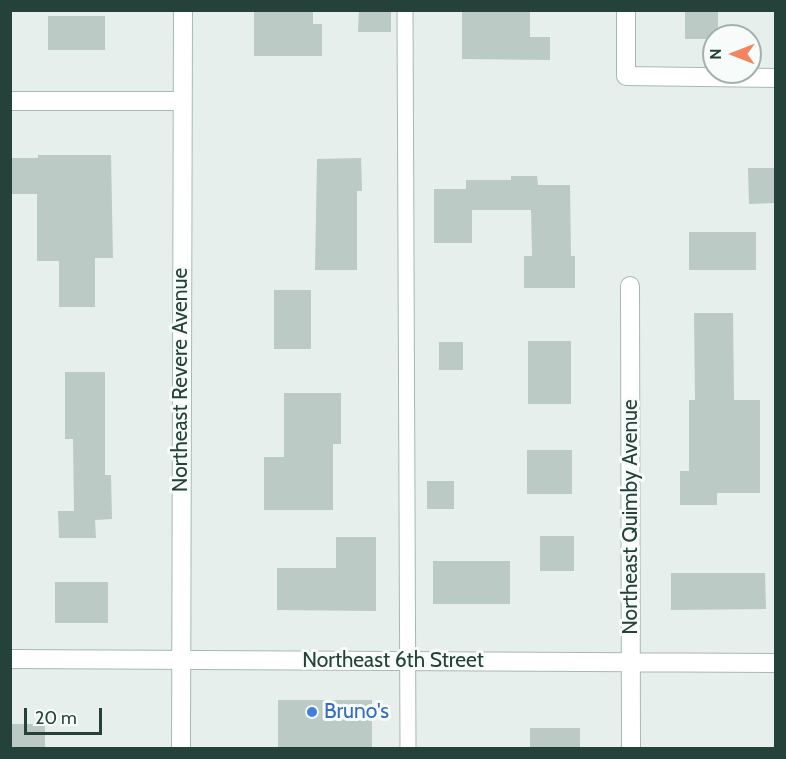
<!DOCTYPE html>
<html>
<head>
<meta charset="utf-8">
<style>
  body { margin:0 }
  #map { position:relative; width:786px; height:759px; overflow:hidden; background:#e6efeb; font-family:Cabin,sans-serif }
  canvas { display:block }
  .frame { position:absolute; inset:0; border:12px solid #24423a; pointer-events:none }
  .north { position:absolute; left:702px; top:24px; width:60px; height:60px; box-sizing:border-box; background:#f7fbf9; border:2px solid #a3b1ad; border-radius:50%; rotate:270deg; font-size:16px; font-weight:700; line-height:24px; text-align:center; color:#24423a }
  .north::after { content:''; display:block; margin:auto; width:21px; height:27px; background:#f4845f; clip-path:polygon(50% 0,100% 100%,50% 72%,0 100%) }
  .scale { position:absolute; left:24px; top:708px; width:78px; height:27px; box-sizing:border-box; border:3px solid #24423a; border-top:0; padding-left:8px; font-size:18px; line-height:21px; white-space:nowrap; color:#24423a; -webkit-text-stroke:4px #f7fbf9; paint-order:stroke }
</style>
</head>
<body>
<div id="map">
<canvas width="786" height="759"></canvas>
<div class="frame"></div>
<div class="north">N</div>
<div class="scale">20 m</div>
</div>
<script>
const g = document.querySelector('canvas').getContext('2d');
g.lineJoin = 'round';
function fill(path, color) {
  g.fillStyle = color;
  g.fill(path, 'evenodd');
}
function stroke(path, color, width, dash) {
  g.strokeStyle = color;
  g.lineWidth = width;
  g.lineCap = dash ? 'butt' : 'round';
  g.setLineDash(dash || []);
  g.stroke(path);
}
function write(font, color, halo, rows, align = 'center') {
  g.font = font + ' Cabin,sans-serif';
  g.lineWidth = 6;
  g.setLineDash([]);
  g.textBaseline = 'middle';
  g.strokeStyle = halo;
  g.fillStyle = color;
  for (const [text, x, y, turn = 0] of rows) {
    g.save();
    g.translate(x, y);
    g.rotate((+turn || 0) * Math.PI / 180);
    g.textAlign = isNaN(turn) ? turn : align;
    if (halo) g.strokeText(text, 0, 0);
    g.fillText(text, 0, 0);
    g.restore();
  }
}
fill(new Path2D(`
  M 254,10 L 313,10 L 313,24 L 322,24 L 322,56 L 254,56 Z
  M 359,10 L 391,10 L 391,32 L 358,32 Z
  M 462,10 L 530,10 L 530,37 L 550,37 L 550,60 L 462,59 Z
  M 685,10 L 718,10 L 718,36 L 714,36 L 714,39 L 685,39 Z
  M 48,16 L 105,16 L 105,50 L 48,50 Z
  M 38,155 L 111,155 L 113,258 L 95,258 L 95,307 L 59,307 L 59,261 L 37,261 L 37,194 L 10,194 L 10,158 L 38,158 Z
  M 361,158 L 362,191 L 357,191 L 357,270 L 315,270 L 317,159 Z
  M 748,168 L 776,168 L 776,203 L 749,204 Z
  M 511,176 L 537,176 L 538,185 L 570,185 L 571,256 L 575,256 L 575,288 L 524,288 L 524,256 L 532,256 L 531,210 L 472,210 L 472,243 L 434,243 L 434,189 L 466,189 L 466,180 L 511,180 Z
  M 689,232 L 756,232 L 756,270 L 689,270 Z
  M 274,290 L 311,290 L 311,349 L 274,349 Z
  M 694,313 L 733,313 L 734,400 L 760,400 L 760,493 L 717,493 L 717,505 L 680,505 L 680,471 L 689,471 L 689,400 L 695,400 Z
  M 528,341 L 571,341 L 571,404 L 528,404 Z
  M 439,342 L 463,342 L 463,370 L 439,370 Z
  M 65,372 L 105,372 L 105,475 L 111,475 L 112,519 L 95,520 L 96,538 L 59,538 L 58,511 L 74,511 L 73,439 L 65,439 Z
  M 284,393 L 341,393 L 341,444 L 333,444 L 333,510 L 264,510 L 264,457 L 284,457 Z
  M 527,450 L 572,450 L 572,494 L 527,494 Z
  M 427,481 L 454,481 L 454,509 L 427,509 Z
  M 540,536 L 574,536 L 574,571 L 540,571 Z
  M 336,537 L 376,537 L 376,611 L 277,610 L 277,568 L 336,568 Z
  M 433,561 L 510,561 L 510,604 L 433,604 Z
  M 671,573 L 765,573 L 766,609 L 671,610 Z
  M 55,582 L 108,582 L 108,623 L 55,623 Z
  M 278,700 L 372,700 L 372,748 L 278,747 Z
  M 10,724 L 45,724 L 45,748 L 10,748 Z
  M 530,728 L 580,728 L 580,748 L 530,748 Z`), '#bbcac4');
const lane = new Path2D(`
  M 405,10 L 408,748`);
const street = new Path2D(`
  M 626,10 L 626,76 L 776,78
  M 10,101 L 182,101
  M 630,286 L 631,748
  M 10,659 L 776,663`);
const secondary = new Path2D(`
  M 181,748 L 183,10`);
stroke(lane, '#a8b8b2', 17);
stroke(street, '#a8b8b2', 20);
stroke(secondary, '#a4bbb3', 20);
stroke(lane, '#fff', 15);
stroke(street, '#fff', 18);
stroke(secondary, '#fff', 18);
for (const [x, y, r, color] of [
  [312,712,6,"#3f7fe0"]
]) {
  const dot = new Path2D();
  dot.arc(x, y, r, 0, 2 * Math.PI);
  g.fillStyle = color;
  g.fill(dot);
  stroke(dot, '#f7fbf9', 2);
}
write('21px', '#24423a', '#f7fbf9', [
  ["Northeast Revere Avenue",181,380,-90],
  ["Northeast Quimby Avenue",631,517,-90],
  ["Northeast 6th Street",393,661]
]);
write('21px', '#366cbe', '#f7fbf9', [
  ["Bruno's",324,712]
], 'left');
</script>
</body>
</html>
